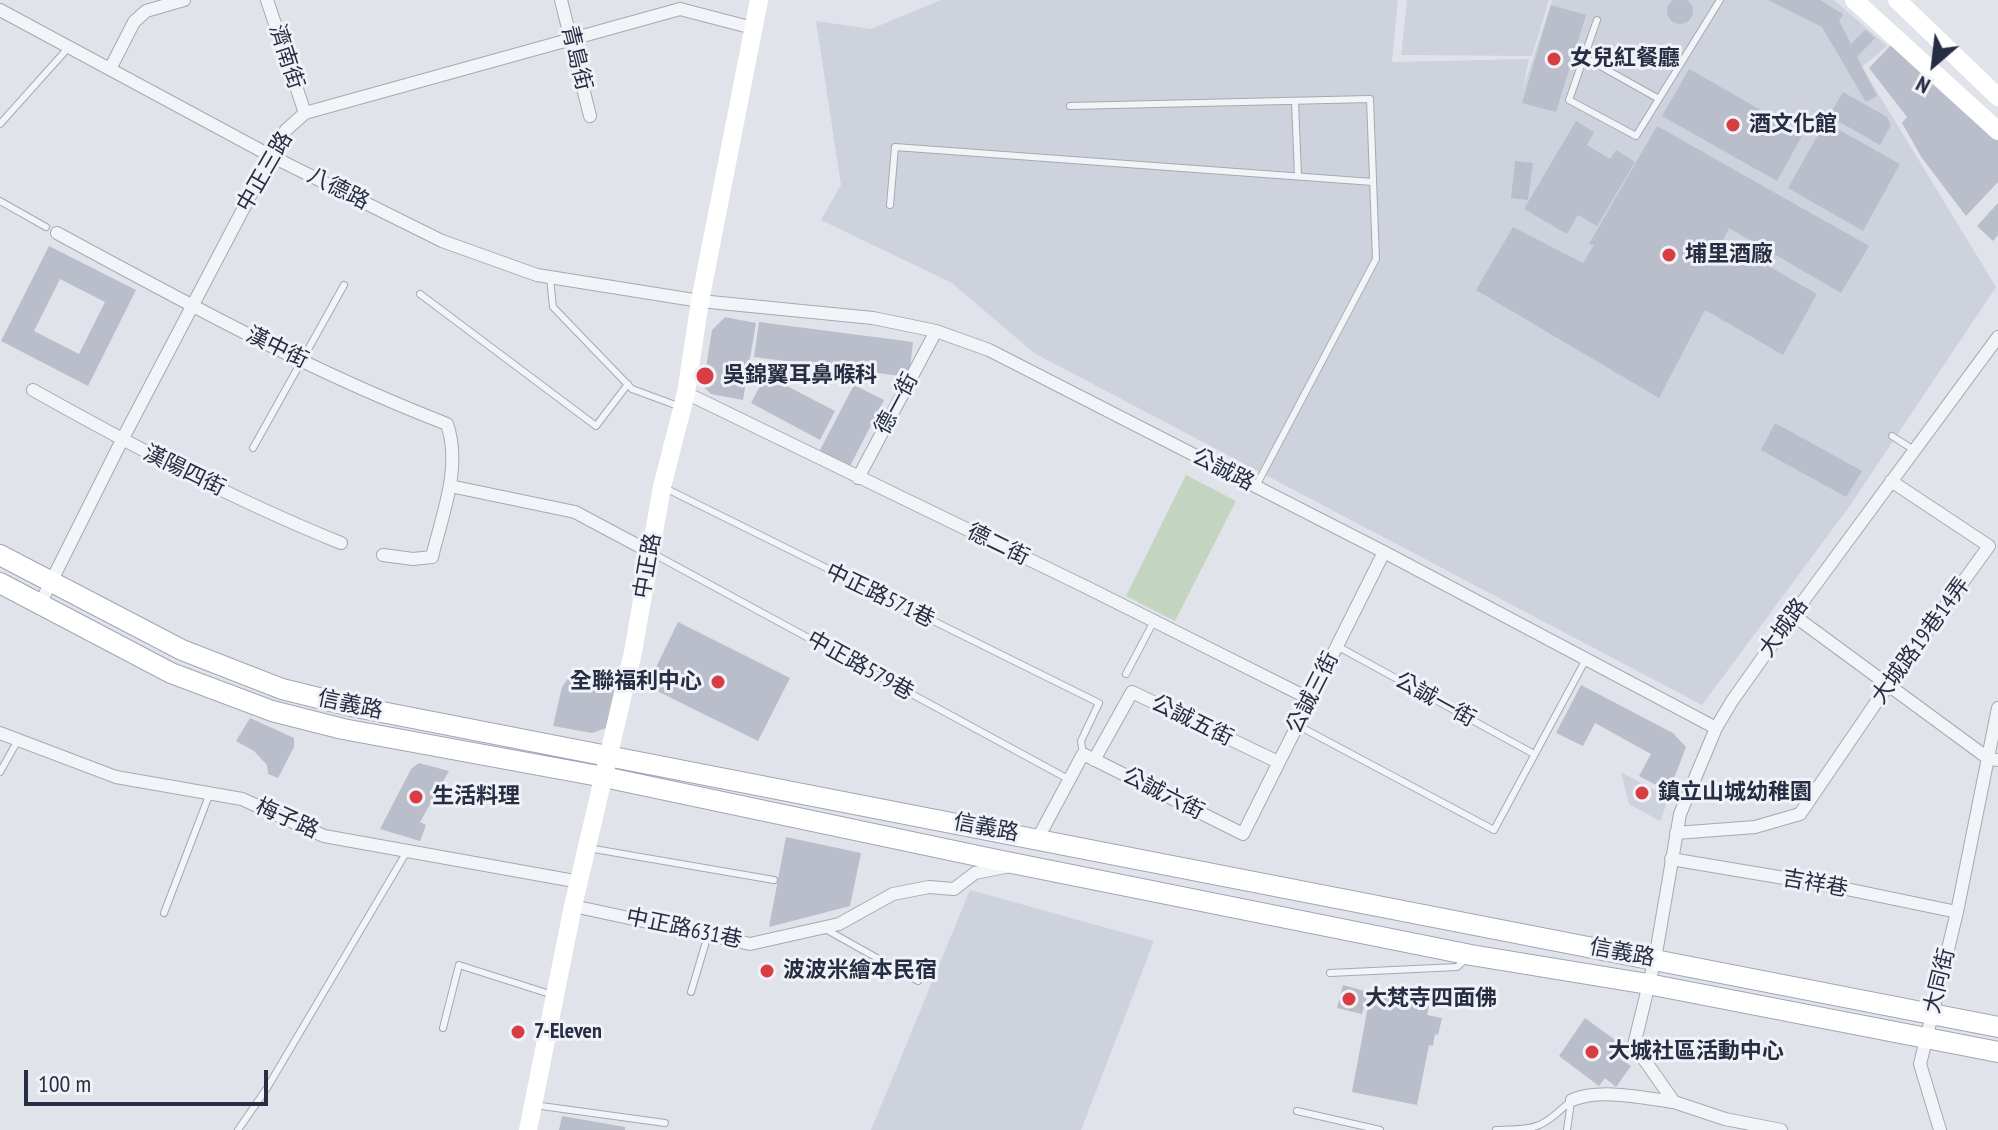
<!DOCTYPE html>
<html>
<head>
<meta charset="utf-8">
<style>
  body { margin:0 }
  #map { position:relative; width:1998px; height:1130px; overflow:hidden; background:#e0e3ea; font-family:"PT Sans Narrow",sans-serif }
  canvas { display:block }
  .north { position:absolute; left:1894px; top:24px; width:80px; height:80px; -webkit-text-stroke:6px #f0f2f7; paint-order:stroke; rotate:208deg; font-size:22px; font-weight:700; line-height:32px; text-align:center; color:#272e43 }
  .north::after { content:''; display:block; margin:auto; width:28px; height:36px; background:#272e43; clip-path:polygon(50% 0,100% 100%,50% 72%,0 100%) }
  .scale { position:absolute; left:24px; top:1070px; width:244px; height:36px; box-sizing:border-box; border:4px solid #272e43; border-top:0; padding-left:10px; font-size:24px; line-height:28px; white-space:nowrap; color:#272e43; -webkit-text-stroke:6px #f0f2f7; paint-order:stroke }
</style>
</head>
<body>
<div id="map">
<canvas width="1998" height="1130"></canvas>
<div class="north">N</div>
<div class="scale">100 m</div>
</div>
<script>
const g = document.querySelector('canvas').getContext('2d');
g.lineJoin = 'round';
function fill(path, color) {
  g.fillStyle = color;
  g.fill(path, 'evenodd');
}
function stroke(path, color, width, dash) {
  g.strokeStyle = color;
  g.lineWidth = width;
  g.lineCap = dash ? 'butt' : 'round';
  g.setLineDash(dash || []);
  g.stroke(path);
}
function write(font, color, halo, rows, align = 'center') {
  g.font = font + ' "PT Sans Narrow","Noto Sans TC",sans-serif';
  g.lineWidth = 6;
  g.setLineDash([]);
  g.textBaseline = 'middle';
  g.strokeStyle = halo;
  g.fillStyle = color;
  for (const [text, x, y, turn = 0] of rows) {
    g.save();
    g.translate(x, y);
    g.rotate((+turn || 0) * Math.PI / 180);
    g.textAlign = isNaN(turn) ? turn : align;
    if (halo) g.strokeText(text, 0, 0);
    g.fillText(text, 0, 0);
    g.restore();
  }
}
fill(new Path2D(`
  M 941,0 L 1398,0 L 1392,62 L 1529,59 L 1523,89 L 1552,0 L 1834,0 L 1887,46 L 1862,67 L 1996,287 L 1849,507 L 1702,705 L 1034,353 L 952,283 L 821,220 L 841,185 L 816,21 L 871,29 Z
  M 1407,0 L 1549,0 L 1532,56 L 1401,55 Z
  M 1621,772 L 1669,798 L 1660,821 L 1629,804 Z
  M 970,890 L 1154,941 L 1081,1130 L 871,1130 Z`), '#ced2dc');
fill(new Path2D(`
  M 1186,475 L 1236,501 L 1175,621 L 1126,596 Z`), '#c3d5c1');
fill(new Path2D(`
  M1667 11a13 13 0 1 1 26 0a13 13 0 1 1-26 0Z
  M 1768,0 L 1820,0 L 1843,14 L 1839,21 L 1851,44 L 1865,30 L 1875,38 L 1857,57 L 1877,96 L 1866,102 L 1822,27 Z
  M 1551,5 L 1586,15 L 1556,112 L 1522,103 Z
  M 1893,43 L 1998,139 L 1998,182 L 1966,216 L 1922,158 L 1902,123 L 1907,117 L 1869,68 Z
  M 1689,69 L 1803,134 L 1777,181 L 1662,116 Z
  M 1843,92 L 1887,117 L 1891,125 L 1880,145 L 1829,116 Z
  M 1576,121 L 1594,132 L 1587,145 L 1610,159 L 1616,150 L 1635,162 L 1597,226 L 1578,215 L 1567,234 L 1524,209 Z
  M 1825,122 L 1900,164 L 1863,231 L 1788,188 Z
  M 1657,126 L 1869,246 L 1841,293 L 1729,228 L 1723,240 L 1817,294 L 1783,355 L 1705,310 L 1659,398 L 1476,290 L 1513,227 L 1583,263 L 1594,245 L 1589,244 Z
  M 1515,161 L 1533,163 L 1528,200 L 1511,198 Z
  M 1998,203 L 1998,235 L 1993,241 L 1977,226 Z
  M 49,246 L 136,290 L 88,386 L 1,341 ZM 60,279 L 105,302 L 79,354 L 34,331 Z
  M 725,317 L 756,323 L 743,400 L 711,394 L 703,386 L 712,330 Z
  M 759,322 L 913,342 L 909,377 L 754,357 Z
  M 766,375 L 835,411 L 820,440 L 751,403 Z
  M 854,385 L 884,400 L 849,468 L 819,452 Z
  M 1775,423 L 1862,471 L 1846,497 L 1761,450 Z
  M 678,622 L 790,678 L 758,741 L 647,686 Z
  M 572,673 L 616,682 L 606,728 L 592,733 L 553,726 L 562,687 Z
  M 1581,685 L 1673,733 L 1686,747 L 1669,792 L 1639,776 L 1651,754 L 1595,723 L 1583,746 L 1556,733 Z
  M 250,718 L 294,738 L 294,747 L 278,778 L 268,774 L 267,765 L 254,751 L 236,741 Z
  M 419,763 L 449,771 L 420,822 L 426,825 L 420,841 L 380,829 L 411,769 Z
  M 786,837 L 861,853 L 850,906 L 769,927 Z
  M 1343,985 L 1368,992 L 1362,1014 L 1337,1008 Z
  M 1371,990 L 1395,995 L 1394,999 L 1429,1006 L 1427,1015 L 1442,1018 L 1438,1035 L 1435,1034 L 1433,1046 L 1429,1045 L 1417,1105 L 1352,1092 Z
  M 1585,1018 L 1626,1048 L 1619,1057 L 1631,1066 L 1616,1087 L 1605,1078 L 1599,1086 L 1559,1056 Z
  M 562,1116 L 625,1127 L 625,1130 L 559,1130 Z`), '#babeca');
const lane = new Path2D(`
  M 1597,20 L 1569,100 L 1636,136 L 1720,0
  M 1584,57 L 1659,99
  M 1295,101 L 1298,176
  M 1070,106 L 1370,99 L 1376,259 L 1256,486
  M 0,124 L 69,47
  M 0,201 L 46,227
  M 890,205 L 895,147 L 1373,182
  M 550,278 L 553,307 L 632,389 L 678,406
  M 420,294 L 596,426 L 628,384
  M 1892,436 L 1914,450
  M 253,448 L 344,285
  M 665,488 L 1099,703 L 1081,741 L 1083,754
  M 652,553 L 1070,780
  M 1337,646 L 1534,754
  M 1126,674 L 1154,621
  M 1297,725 L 1494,830 L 1585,661
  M 0,772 L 18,740
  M 588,848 L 774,880
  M 164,913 L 210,793
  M 827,930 L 918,981
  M 1330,973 L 1457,967 L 1467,958
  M 691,992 L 708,935
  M 443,1028 L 459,965 L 553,995
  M 534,1105 L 665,1123
  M 1297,1111 L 1380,1130
  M 238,1130 L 267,1088 L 406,853
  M 1496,1130 C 1541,1128 1538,1130 1572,1100
  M 1567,1130 L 1571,1102`);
const street = new Path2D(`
  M 267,0 L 305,113
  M 561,0 L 590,116
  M 0,10 L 271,156 L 442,241 L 537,275 L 700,301 L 873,318 L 936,331 L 989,350 L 1384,552 L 1716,728
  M 110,69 L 134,22 L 146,11 L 184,0
  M 57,233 C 184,302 312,372 447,424 C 462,467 442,515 432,557 L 413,559 L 383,555
  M 33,390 C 133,446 234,500 341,543
  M 686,393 L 1086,587 L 1310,699
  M 858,478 L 936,331
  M 450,486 L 575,512 L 650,552
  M 40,604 L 122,440 L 271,156 L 286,130 L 305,113 L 680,9 L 753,28
  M 1793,615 L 1989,759 L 1998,760
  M 0,733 L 116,777 L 242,799 L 324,836 L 580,882
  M 1094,760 L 1132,692 L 1278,762
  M 1676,833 L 1755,827 L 1800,814 L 1888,685 L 1989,546 L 1891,481
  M 1038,838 L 1083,754 L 1243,834 L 1384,552
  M 1671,859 L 1832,886 L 1957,912
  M 573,906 L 750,944 L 839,924 L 893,894 L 929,887 L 954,889 L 975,873 L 1010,866
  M 1572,1100 C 1601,1088 1643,1098 1674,1102
  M 1781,1130 L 1725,1119 L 1674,1102 L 1634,1045 L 1655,959 L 1680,814 L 1716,728 L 1732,701 L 1793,615 L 1998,337
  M 1940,1130 L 1920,1064 L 1957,912 L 1998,708`);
const primary = new Path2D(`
  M 0,555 L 182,650 L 282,689 L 351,706 L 1998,1027
  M 0,583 L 171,673 L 272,711 L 343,729 L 604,777 L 997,860 L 1471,955 L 1648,984 L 1998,1052`);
stroke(lane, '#a5a9b5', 8);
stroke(street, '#a5a9b5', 14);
stroke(primary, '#9fa6b7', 22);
stroke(lane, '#f3f4f8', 6);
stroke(street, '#f3f4f8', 12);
stroke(new Path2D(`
  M 1854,0 L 1998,131
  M 1897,0 L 1998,97
  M 528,1130 L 573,906 L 633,652 L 662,487 L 686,393 L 700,301 L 759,0`), '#fff', 18);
stroke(primary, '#fff', 20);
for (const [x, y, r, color] of [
  [1554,59,8,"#d73d43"],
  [1733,125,8,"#d73d43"],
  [1669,255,8,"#d73d43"],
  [705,376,10,"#d73d43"],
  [718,682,8,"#d73d43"],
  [1642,793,8,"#d73d43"],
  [416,797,8,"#d73d43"],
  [767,971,8,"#d73d43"],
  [1349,999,8,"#d73d43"],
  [518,1032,8,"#d73d43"],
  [1592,1052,8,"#d73d43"]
]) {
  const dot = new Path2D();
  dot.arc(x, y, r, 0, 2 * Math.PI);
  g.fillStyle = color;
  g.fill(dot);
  stroke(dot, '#f0f2f7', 3);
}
write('22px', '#272e43', '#f0f2f7', [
  ["濟南街",286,57,72],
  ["青島街",576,58,76],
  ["中正三路",265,172,-60],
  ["八德路",338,189,27],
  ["漢中街",277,348,26],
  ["德一街",897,404,-62],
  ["公誠路",1223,470,27],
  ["漢陽四街",184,471,26],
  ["德二街",998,545,26],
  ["中正路",648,566,-80],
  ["中正路571巷",880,596,26],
  ["大城路",1784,628,-54],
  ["大城路19巷14弄",1921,641,-54],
  ["中正路579巷",860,666,29],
  ["公誠三街",1313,693,-63],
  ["公誠一街",1435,700,29],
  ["信義路",350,705,12],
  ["公誠五街",1192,721,26],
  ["公誠六街",1163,794,27],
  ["梅子路",287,819,24],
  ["信義路",986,828,11],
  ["吉祥巷",1815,884,10],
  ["中正路631巷",684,929,12],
  ["信義路",1622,953,11],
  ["大同街",1940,981,-76]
]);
write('bold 22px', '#272e43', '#f0f2f7', [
  ["女兒紅餐廳",1570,59],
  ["酒文化館",1749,125],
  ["埔里酒廠",1685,255],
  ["吳錦翼耳鼻喉科",723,376],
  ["全聯福利中心",702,682,"right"],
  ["鎮立山城幼稚園",1658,793],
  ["生活料理",432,797],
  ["波波米繪本民宿",783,971],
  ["大梵寺四面佛",1365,999],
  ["7-Eleven",534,1032],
  ["大城社區活動中心",1608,1052]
], 'left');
</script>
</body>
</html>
